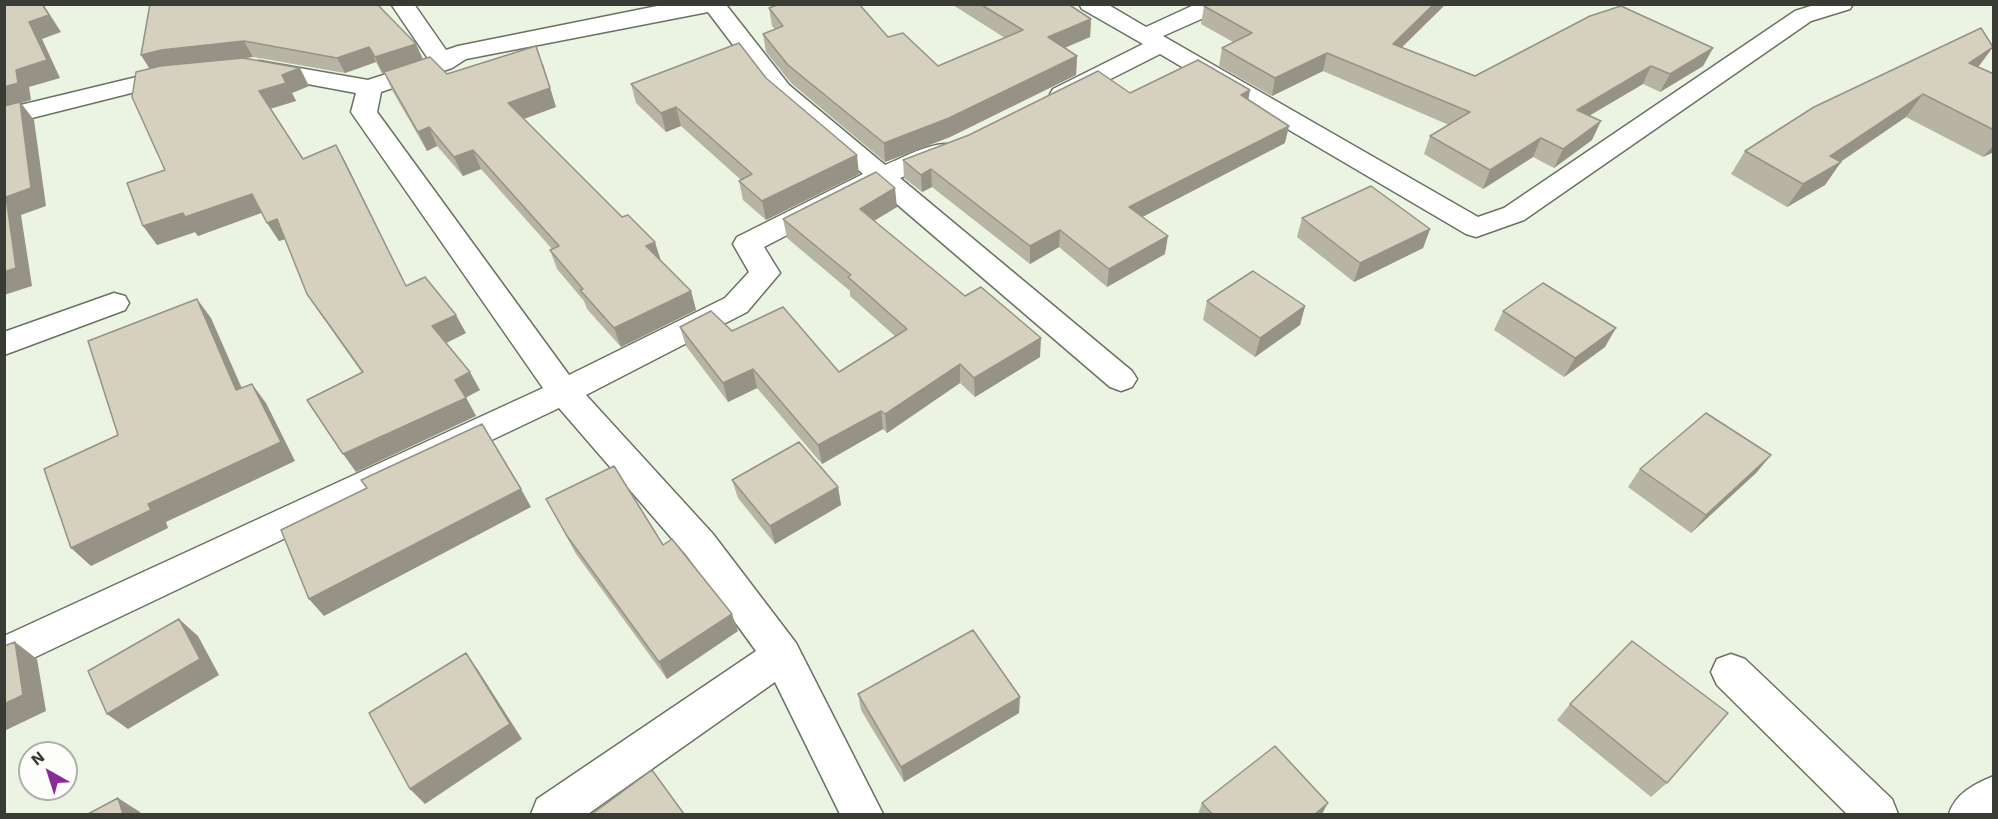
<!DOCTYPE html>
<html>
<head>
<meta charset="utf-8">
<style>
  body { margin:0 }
  #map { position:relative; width:1998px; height:819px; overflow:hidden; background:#ebf4e2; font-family:"Work Sans",sans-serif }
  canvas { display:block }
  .frame { position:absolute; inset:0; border:6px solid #383c34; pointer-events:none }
  .north { position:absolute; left:18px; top:741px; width:60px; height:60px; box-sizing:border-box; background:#fdfefb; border:2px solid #aeb0ab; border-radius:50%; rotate:321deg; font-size:16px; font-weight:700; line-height:24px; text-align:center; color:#383c34 }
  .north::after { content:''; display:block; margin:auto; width:21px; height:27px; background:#8a2c96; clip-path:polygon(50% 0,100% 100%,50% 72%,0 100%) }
</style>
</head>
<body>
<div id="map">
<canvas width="1998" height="819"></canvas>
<div class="frame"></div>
<div class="north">N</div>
</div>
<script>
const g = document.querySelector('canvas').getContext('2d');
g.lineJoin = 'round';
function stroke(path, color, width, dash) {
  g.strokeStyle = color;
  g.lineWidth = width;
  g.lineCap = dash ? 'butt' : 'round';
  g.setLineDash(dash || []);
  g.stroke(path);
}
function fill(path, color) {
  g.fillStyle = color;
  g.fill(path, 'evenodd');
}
const minor = new Path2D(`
  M 391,4 L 414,4 L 446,50 L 458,46 L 667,4 L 728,4 L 727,6 L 789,85 L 885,165 C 905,157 934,140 955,145 L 959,151 L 955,157 L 900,178 L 1132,371 L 1137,379 L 1132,387 L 1121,391 L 1110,387 L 878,188 L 764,247 L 780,273 L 747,312 L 586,395 L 713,534 L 796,643 L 883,814 L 840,814 L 775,682 L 588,814 L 531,814 L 537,799 L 756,651 L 687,556 L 559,408 L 4,672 L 4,636 L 543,388 L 351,112 L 356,93 L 259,75 L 250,73 L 247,68 L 250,63 L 259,61 L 368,80 L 429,60 ZM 708,12 L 771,95 L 863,174 L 737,237 L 733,244 L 749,272 L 725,298 L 569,375 L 377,112 L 381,92 L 452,68 L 466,59 Z
  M 1079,4 L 1107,4 L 1146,27 L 1196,4 L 1227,4 L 1224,9 L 1163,36 L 1478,217 L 1504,208 L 1795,11 L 1817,4 L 1853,4 L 1850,9 L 1811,21 L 1524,220 L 1476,237 L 1466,234 L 1160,54 L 1071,99 L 1062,101 L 1053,99 L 1050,94 L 1053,89 L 1143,44 L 1082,9 Z
  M 178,67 L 187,69 L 190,74 L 187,79 L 4,125 L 4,109 Z
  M 114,293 L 125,296 L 129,303 L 125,310 L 4,355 L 4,332 Z
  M 1731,654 L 1745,659 L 1892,799 L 1898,814 L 1847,814 L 1717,685 L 1711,672 L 1717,659 Z
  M 1994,776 L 1994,814 L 1949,814 C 1955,794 1974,784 1994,776 Z`);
stroke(minor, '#697262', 3);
fill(minor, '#fff');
fill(new Path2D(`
  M 150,4 L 416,44 L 423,59 L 447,74 L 556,107 L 524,119 L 691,291 L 696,310 L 621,347 L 587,309 L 584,301 L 557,269 L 550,250 L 552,249 L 481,169 L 463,176 L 437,146 L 427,151 L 392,90 L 384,72 L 382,73 L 376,62 L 345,73 L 253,57 L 244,58 L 309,86 L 292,93 L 296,101 L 270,109 L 303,159 L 336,145 L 406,286 L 466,333 L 446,343 L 480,390 L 466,397 L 476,416 L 356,472 L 362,373 L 319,312 L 307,294 L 285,239 L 279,241 L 262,212 L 198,236 L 195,232 L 157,245 L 165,170 L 150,69 L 141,55 Z
  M 953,4 L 1068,4 L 1091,19 L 1090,37 L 1065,48 L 1077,56 L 1076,75 L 950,137 L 885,162 L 791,83 L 766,52 L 763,34 L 775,29 L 772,26 L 769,8 L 888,37 L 938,66 L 1005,38 L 953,5 Z
  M 1204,6 L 1402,48 L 1475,76 L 1713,48 L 1703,66 L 1660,92 L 1643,84 L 1589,116 L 1592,140 L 1554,168 L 1533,157 L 1483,189 L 1424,154 L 1430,136 L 1449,125 L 1323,71 L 1272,96 L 1219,66 L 1222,48 L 1233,42 L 1201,24 Z
  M 1993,47 L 1978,67 L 1994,74 L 1994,152 L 1983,157 L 1906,117 L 1840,162 L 1841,162 L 1825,185 L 1787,207 L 1731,174 L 1745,151 Z
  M 766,78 L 859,174 L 766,220 L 743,200 L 739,181 L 741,180 L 681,126 L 666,132 L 636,103 L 631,84 Z
  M 1130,93 L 1248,100 L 1285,143 L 1142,217 L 1165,254 L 1107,287 L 1059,247 L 1030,264 L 932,187 L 922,192 L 904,178 L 903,160 Z
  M 897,207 L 874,221 L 1040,357 L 975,397 L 960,383 L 887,433 L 883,429 L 822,464 L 757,388 L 728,402 L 686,346 L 680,327 L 732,331 L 839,372 L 896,337 L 850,296 L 850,291 L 787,238 L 783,219 Z
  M 1302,218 L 1430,229 L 1423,248 L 1354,282 L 1297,237 Z
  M 1207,301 L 1305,306 L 1300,325 L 1255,357 L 1203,320 Z
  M 1503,311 L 1605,347 L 1564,377 L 1494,330 Z
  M 1771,455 L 1756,473 L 1691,533 L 1628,487 L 1640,469 Z
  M 732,480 L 838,487 L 841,505 L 775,544 L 738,498 Z
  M 546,499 L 663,545 L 738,631 L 667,679 L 576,554 Z
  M 858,694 L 1019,713 L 904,782 L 861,710 Z
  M 1570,704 L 1667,783 L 1651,797 L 1557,720 Z
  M 1202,803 L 1322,814 L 1198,814 Z`), '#b8b4a3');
fill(new Path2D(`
  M 43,4 L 61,32 L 42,39 L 60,78 L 29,87 L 31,100 L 21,103 L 34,120 L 46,206 L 21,215 L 32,286 L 4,295 L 6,197 L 4,87 L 16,70 L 29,22 Z
  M 1434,4 L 1446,4 L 1387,62 L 1393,44 Z
  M 1091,19 L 1090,37 L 1047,55 L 1048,37 Z
  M 244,41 L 253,57 L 171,66 L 151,71 L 141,55 L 161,50 Z
  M 416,44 L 423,60 L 382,73 L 375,57 Z
  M 369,47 L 376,62 L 345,73 L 337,58 Z
  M 1993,47 L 1976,70 L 1969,63 Z
  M 1713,48 L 1703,66 L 1660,92 L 1670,74 Z
  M 1327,53 L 1323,71 L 1272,96 L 1275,78 Z
  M 1077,56 L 1076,75 L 950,137 L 885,162 L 884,143 Z
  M 543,64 L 556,107 L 515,122 L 508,103 Z
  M 1651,66 L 1643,84 L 1568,128 L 1577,110 Z
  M 300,68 L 309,86 L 292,93 L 296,101 L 269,109 L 259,91 L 282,75 Z
  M 1250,90 L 1247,108 L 1241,95 Z
  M 1923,94 L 1906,117 L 1830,169 L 1841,162 L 1825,185 L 1787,207 L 1803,184 L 1830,156 Z
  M 676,107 L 681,126 L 666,132 L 661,113 Z
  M 1601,121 L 1592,140 L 1554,168 L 1563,149 Z
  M 1289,126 L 1285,143 L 1127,225 L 1129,207 Z
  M 429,127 L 437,146 L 427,151 L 418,132 Z
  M 1541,138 L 1533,157 L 1483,189 L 1490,170 Z
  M 336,145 L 346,163 L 415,304 L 406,286 Z
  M 1994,145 L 1994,152 L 1983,157 Z
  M 473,150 L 481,169 L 463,176 L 454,157 Z
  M 857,155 L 859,174 L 766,220 L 762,201 Z
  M 931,169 L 932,187 L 922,192 L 921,175 Z
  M 895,188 L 897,207 L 862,228 L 860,209 Z
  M 252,194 L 264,212 L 198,236 L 195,232 L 157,245 L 143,226 L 183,213 Z
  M 277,219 L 288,238 L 279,241 L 267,223 Z
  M 1430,229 L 1423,248 L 1354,282 L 1360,263 Z
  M 1060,230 L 1059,247 L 1030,264 L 1030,246 Z
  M 1168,236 L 1165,254 L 1107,287 L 1109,269 Z
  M 655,242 L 661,261 L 646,246 Z
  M 691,291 L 696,310 L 621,347 L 614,328 Z
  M 197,299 L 211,318 L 251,409 L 236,390 Z
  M 1305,306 L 1300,325 L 1255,357 L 1260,338 Z
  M 456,315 L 466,333 L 442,345 L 432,326 Z
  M 1616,328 L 1605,347 L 1564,377 L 1575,358 Z
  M 1041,338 L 1040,357 L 975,397 L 974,378 Z
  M 960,364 L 960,383 L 887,433 L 885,414 Z
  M 753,369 L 757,388 L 728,402 L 723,383 Z
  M 470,372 L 480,390 L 465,398 L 455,380 Z
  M 252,384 L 266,403 L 295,461 L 166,522 L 168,528 L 91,566 L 71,548 L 148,504 Z
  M 466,398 L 476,416 L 356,472 L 343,454 Z
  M 881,411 L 883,429 L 822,464 L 818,445 Z
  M 1771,455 L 1756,473 L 1691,533 L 1706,515 Z
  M 838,487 L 841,505 L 775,544 L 770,526 Z
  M 521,489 L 531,507 L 324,616 L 309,599 Z
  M 732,614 L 738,631 L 667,679 L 659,662 Z
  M 179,619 L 198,636 L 219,675 L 128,729 L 107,714 Z
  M 15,642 L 37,659 L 46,711 L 4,731 L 4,704 Z
  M 466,653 L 478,670 L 522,739 L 425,804 L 410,789 Z
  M 1020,697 L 1019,713 L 904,782 L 901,767 Z
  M 118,798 L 140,812 L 141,814 L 123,814 Z
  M 1328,803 L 1322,814 L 1315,814 Z`), '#969285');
const building = new Path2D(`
  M 4,4 L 42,4 L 49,15 L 29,22 L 47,60 L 16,70 L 18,83 L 4,87 Z
  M 150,4 L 377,4 L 416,44 L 375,57 L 369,47 L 337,58 L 244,41 L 161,50 L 141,55 Z
  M 780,4 L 859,4 L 888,37 L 903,33 L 938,66 L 1023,30 L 980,4 L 1068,4 L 1091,19 L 1048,37 L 1077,56 L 949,118 L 884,143 L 788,65 L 763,34 L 783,26 L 769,8 Z
  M 1207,4 L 1434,4 L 1393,44 L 1475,76 L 1590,16 L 1621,6 L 1713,48 L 1670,74 L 1651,66 L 1577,110 L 1601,121 L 1563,149 L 1541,138 L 1490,170 L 1430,136 L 1470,112 L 1327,53 L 1275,78 L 1222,48 L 1252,33 L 1204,6 Z
  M 1981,28 L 1993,47 L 1969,63 L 1994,74 L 1994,130 L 1923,94 L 1830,156 L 1841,162 L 1803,184 L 1745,151 L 1814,107 Z
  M 739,43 L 766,78 L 857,155 L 762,201 L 739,181 L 752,174 L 676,107 L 661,113 L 631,84 Z
  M 536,46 L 550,88 L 508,103 L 622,217 L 628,215 L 655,242 L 646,246 L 691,291 L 614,328 L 580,290 L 583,289 L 550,250 L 559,246 L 473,150 L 454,157 L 429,127 L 418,132 L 384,72 L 430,57 L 447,74 Z
  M 243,58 L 300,68 L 282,75 L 286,83 L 259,91 L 303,159 L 336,145 L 406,286 L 425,277 L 456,315 L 432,326 L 470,372 L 455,380 L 466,398 L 343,454 L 307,400 L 363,372 L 307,294 L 277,219 L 267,223 L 252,194 L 185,217 L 183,213 L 143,226 L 127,183 L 165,170 L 132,97 L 136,72 L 160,66 Z
  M 1198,60 L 1250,90 L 1241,95 L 1289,126 L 1129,207 L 1168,236 L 1109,269 L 1060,230 L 1030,246 L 931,169 L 921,175 L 903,160 L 969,135 L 1098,71 L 1130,93 Z
  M 20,102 L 31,188 L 6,197 L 16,268 L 4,272 L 4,106 Z
  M 876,172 L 895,188 L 860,209 L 965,296 L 981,287 L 1041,338 L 974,378 L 960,364 L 885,414 L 881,411 L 818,445 L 753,369 L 723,383 L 680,327 L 711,311 L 732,331 L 783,307 L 839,372 L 907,329 L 848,277 L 851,275 L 783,219 Z
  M 1371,186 L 1430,229 L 1360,263 L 1302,218 Z
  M 1253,271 L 1305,306 L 1260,338 L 1207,301 Z
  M 1543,283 L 1616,328 L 1575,358 L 1503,311 Z
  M 197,299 L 236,390 L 252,384 L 281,442 L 148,504 L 151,510 L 71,548 L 44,469 L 118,435 L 88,341 Z
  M 1706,413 L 1771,455 L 1706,515 L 1640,469 Z
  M 482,424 L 521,489 L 309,599 L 281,530 L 367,488 L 361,480 Z
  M 799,442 L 838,487 L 770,526 L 732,480 Z
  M 614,466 L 663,545 L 672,539 L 732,614 L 659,662 L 567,536 L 546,499 Z
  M 179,619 L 200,659 L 107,714 L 88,671 Z
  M 973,630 L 1020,697 L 901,767 L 858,694 Z
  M 1632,641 L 1728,713 L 1667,783 L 1570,704 Z
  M 15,642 L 23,695 L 4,704 L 4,646 Z
  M 466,653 L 510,724 L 410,789 L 369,713 Z
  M 1275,746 L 1328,803 L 1315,814 L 1212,814 L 1202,803 Z
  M 652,770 L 684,814 L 592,814 Z
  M 118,798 L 123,814 L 88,814 Z`);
fill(building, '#d6d1be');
stroke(building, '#969285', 1.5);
</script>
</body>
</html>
